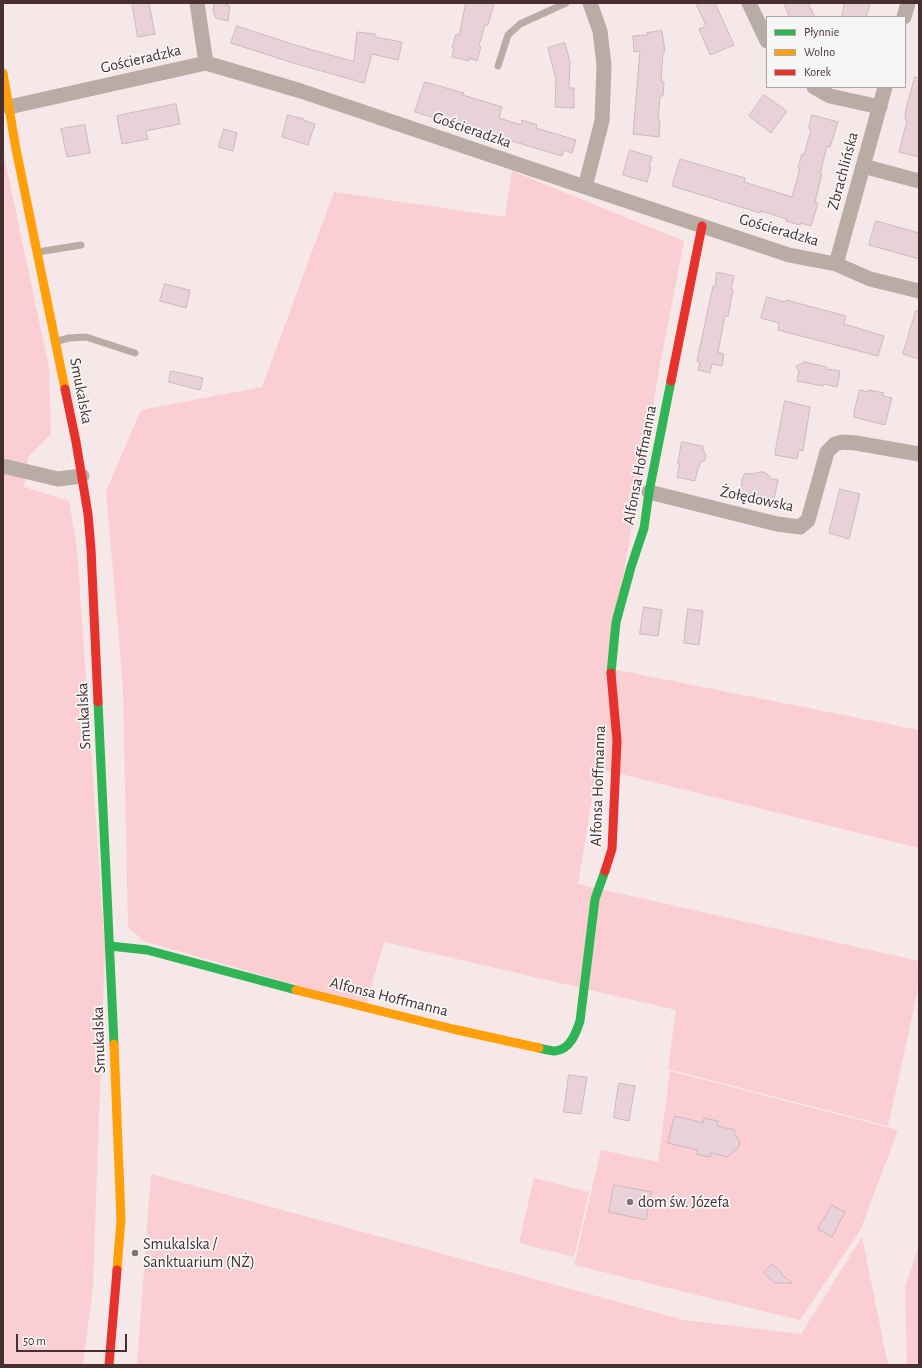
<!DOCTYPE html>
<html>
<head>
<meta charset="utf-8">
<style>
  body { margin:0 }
  #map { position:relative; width:922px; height:1368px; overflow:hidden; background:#f6e8e9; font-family:"Alegreya Sans",sans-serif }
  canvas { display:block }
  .frame { position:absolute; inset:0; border:4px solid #483032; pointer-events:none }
  .legend { position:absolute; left:766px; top:16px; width:140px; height:72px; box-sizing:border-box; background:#f6f6f6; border:1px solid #b0a7a8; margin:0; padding:5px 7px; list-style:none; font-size:12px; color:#483032 }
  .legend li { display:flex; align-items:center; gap:8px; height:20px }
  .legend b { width:20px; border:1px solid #b0a7a8 }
  .scale { position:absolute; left:16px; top:1334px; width:111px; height:18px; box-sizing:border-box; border:2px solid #483032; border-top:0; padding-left:5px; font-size:12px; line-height:14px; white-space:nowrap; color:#483032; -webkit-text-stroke:3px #f6f6f6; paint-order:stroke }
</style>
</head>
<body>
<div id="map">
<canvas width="922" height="1368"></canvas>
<div class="frame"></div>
<ul class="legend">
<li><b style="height:5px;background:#30b455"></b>Płynnie</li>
<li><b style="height:5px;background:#ff9f0a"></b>Wolno</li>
<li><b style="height:5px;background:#e5322d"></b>Korek</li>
</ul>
<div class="scale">50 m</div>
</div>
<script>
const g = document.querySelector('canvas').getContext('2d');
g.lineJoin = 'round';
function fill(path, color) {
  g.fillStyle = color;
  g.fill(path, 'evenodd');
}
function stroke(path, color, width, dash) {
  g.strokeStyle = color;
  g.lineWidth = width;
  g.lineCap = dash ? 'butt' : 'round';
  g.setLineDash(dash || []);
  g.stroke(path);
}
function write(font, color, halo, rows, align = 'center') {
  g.font = font + ' "Alegreya Sans",sans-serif';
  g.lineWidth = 3.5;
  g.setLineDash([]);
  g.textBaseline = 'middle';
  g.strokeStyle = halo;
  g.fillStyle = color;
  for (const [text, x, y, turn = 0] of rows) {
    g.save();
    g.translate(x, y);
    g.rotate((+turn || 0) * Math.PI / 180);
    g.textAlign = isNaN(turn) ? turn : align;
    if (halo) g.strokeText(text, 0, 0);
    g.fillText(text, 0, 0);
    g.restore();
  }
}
fill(new Path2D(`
  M 3,151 L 49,368 L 51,434 L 28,457 L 24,487 L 69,501 L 77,549 L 105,950 L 93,1286 L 83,1365 L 3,1365 Z
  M 512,171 L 684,241 L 661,360 L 607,668 L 919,730 L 919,848 L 597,768 L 578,884 L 919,961 L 919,985 L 888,1126 L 668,1069 L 676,1010 L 384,942 L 366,1005 L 140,940 L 140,937 L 128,928 L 123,687 L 106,491 L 141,410 L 262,387 L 334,192 L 505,217 Z
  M 670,1071 L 898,1130 L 860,1231 L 800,1320 L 574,1265 L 601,1150 L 658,1162 Z
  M 151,1174 L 684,1320 L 801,1334 L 862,1237 L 888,1365 L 137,1365 Z
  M 534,1178 L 589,1192 L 574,1257 L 519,1243 Z
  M 919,1246 L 919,1365 L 907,1365 L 905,1287 Z`), '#faced2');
const building = new Path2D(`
  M 132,3 L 149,3 L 155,34 L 138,37 Z
  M 215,3 L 223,3 L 230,6 L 228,21 L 216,18 L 213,11 Z
  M 466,3 L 494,3 L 488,25 L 485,25 L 479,46 L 481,47 L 477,61 L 469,58 L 469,61 L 452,57 L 454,48 L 452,48 L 456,34 L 459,35 Z
  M 696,3 L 715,3 L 734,45 L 710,55 L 699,29 L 706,26 Z
  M 784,3 L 808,3 L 815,17 L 790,17 Z
  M 845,3 L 870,3 L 866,17 L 842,17 Z
  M 237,26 L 295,45 L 352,61 L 354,61 L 357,32 L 375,34 L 375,37 L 402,42 L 398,60 L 372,54 L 364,83 L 290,62 L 231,43 Z
  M 662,31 L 665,52 L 663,52 L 661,81 L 664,82 L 663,96 L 660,96 L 658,121 L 660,121 L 659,137 L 633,134 L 640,51 L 634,52 L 633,36 L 648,35 L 647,33 Z
  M 565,43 L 570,62 L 569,88 L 574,88 L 574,108 L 555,107 L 556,79 L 548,48 Z
  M 915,77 L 919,78 L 919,157 L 899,152 L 907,121 L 905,120 L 906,115 L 905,115 Z
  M 425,82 L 464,93 L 463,95 L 502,107 L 499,118 L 521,125 L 522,120 L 537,125 L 536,128 L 576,140 L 572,153 L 564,150 L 562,156 L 415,112 Z
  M 764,95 L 787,111 L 771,133 L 749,116 Z
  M 176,104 L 180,124 L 146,131 L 148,139 L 122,144 L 117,116 Z
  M 288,115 L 304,119 L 303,120 L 315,124 L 308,145 L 282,137 Z
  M 812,115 L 838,122 L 830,147 L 827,146 L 820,174 L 822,174 L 815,202 L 818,203 L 811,226 L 801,223 L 800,225 L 786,221 L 787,219 L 761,211 L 760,213 L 672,186 L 680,159 L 745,178 L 744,182 L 792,197 L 800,169 L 798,168 L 802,154 L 804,155 L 811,130 L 809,129 Z
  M 85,125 L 90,153 L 67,157 L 61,129 Z
  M 224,129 L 237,133 L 233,151 L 219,147 Z
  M 630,150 L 652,157 L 649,167 L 651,167 L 647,182 L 623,175 Z
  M 876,221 L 919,233 L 919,259 L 869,245 Z
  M 717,272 L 734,276 L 731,289 L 733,290 L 728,316 L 725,316 L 718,352 L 724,354 L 722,366 L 712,364 L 710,373 L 698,370 L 700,362 L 697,361 L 713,286 L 715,286 Z
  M 165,284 L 190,290 L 186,308 L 160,301 Z
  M 767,297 L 785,302 L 786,300 L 846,316 L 844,324 L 884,336 L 878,356 L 778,330 L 779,323 L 761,318 Z
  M 916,311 L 919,311 L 919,359 L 903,354 Z
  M 804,362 L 827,367 L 827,369 L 840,371 L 837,387 L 824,384 L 823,386 L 797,381 L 799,371 L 796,367 Z
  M 171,371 L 203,378 L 200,390 L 169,382 Z
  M 860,390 L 868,392 L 869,390 L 884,393 L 883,396 L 892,398 L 885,425 L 854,417 L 854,412 Z
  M 785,401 L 810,407 L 803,451 L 799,450 L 797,459 L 775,455 Z
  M 682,442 L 703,446 L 703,450 L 706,455 L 705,460 L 700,463 L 699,468 L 698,468 L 695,481 L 677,477 L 680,464 L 678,464 Z
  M 760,472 L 765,472 L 772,479 L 778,480 L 774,499 L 741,492 L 742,479 L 745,473 L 752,474 Z
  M 840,489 L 860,494 L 849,539 L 829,533 Z
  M 644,607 L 662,610 L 658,636 L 640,634 Z
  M 688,609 L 703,611 L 699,645 L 684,643 Z
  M 569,1075 L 587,1077 L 581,1114 L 564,1112 Z
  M 619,1083 L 635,1086 L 629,1121 L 614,1118 Z
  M 675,1116 L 703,1123 L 704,1118 L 718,1121 L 717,1126 L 735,1130 L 734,1133 L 740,1142 L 738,1148 L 727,1157 L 711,1153 L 710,1157 L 696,1154 L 697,1150 L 668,1143 Z
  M 614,1185 L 651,1192 L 646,1220 L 609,1212 Z
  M 832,1205 L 845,1212 L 832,1237 L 818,1229 Z
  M 772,1264 L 782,1273 L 781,1274 L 792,1283 L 775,1283 L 764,1273 Z`);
fill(building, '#e9d1d9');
stroke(building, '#cab9be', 1);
stroke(new Path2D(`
  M 498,66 L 508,35 L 520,24 L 566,3
  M 38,252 L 81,245
  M 58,341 L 69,338 L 86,337 L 135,353`), '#b8aca4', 7);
stroke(new Path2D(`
  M 197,3 L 206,63
  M 749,3 L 767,41
  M 904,17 L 908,3
  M 814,87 L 830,96 L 880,107
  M 9,107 L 206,63 L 301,91 L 585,187 L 789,255 L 836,264 L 870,279 L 919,291
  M 863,166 L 919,181
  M 585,187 L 602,121 L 604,65 L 600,31 L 590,3
  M 836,264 L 885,87
  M 3,466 L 58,479 L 82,476
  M 649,492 L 777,524 L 800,527 L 808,520 L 827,452 L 835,444 L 842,442 L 856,443 L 919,454`), '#b8aca4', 15);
stroke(new Path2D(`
  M 611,673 L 616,622 L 631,567 L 644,528 L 649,492 L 671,381
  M 98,702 L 114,1044
  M 110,946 L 147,950 L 296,990
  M 539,1048 C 544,1049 551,1051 555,1051 C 570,1050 576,1033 580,1021 L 595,899 L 605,871`), '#30b455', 9);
stroke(new Path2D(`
  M 3,73 L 16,149 L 65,389
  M 296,990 L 453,1029 L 539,1048
  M 114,1044 L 121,1219 L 117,1270`), '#ff9f0a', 9);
stroke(new Path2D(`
  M 671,381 L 702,226
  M 65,389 L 76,442 L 88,514 L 91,549 L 98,702
  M 605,871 L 612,849 L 617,741 L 611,673
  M 109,1365 L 117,1270`), '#e5322d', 9);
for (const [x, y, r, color] of [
  [630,1202,4,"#857072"],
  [135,1253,4,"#857072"]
]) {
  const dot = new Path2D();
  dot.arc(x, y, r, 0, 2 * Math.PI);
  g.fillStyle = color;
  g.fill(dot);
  stroke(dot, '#f6f6f6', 1.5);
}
write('16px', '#483032', '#f6f6f6', [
  ["Gościeradzka",141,59,-13],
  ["Gościeradzka",472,130,19],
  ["Zbrachlińska",843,171,-75],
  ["Gościeradzka",779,230,16],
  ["Smukalska",81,391,79],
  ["Alfonsa Hoffmanna",640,465,-79],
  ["Żołędowska",757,499,12],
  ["Smukalska",84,716,-93],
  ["Alfonsa Hoffmanna",598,786,-88],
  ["Alfonsa Hoffmanna",389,997,14],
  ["Smukalska",99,1040,-92]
]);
write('16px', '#483032', '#f6f6f6', [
  ["dom św. Józefa",638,1202],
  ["Smukalska /",143,1244],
  ["Sanktuarium (NŻ)",143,1262]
], 'left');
</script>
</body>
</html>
